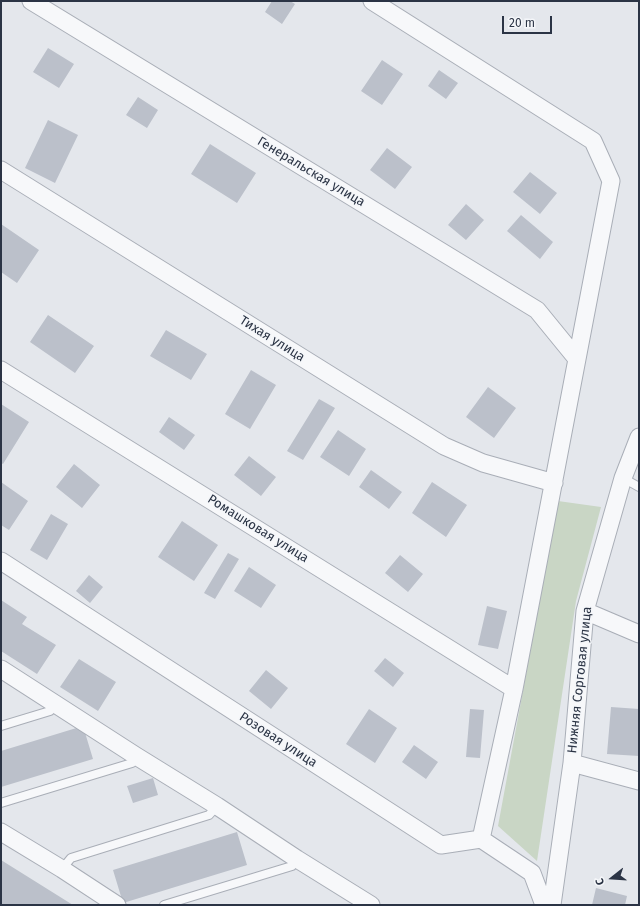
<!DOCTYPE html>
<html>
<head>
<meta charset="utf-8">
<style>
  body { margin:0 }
  #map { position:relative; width:640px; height:906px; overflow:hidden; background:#e4e7ec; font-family:"Fira Sans",sans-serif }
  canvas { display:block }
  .frame { position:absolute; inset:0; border:2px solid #2b3445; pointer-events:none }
  .north { position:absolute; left:592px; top:858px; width:40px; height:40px; -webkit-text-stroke:3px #f4f6f9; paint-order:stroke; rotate:253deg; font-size:11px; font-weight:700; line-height:16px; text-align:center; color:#2b3445 }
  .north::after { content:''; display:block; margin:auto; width:14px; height:18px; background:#2b3445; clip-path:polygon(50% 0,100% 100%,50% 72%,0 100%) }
  .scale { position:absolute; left:502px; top:16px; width:50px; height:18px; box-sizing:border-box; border:2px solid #2b3445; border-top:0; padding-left:5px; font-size:12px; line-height:14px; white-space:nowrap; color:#2b3445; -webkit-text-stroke:3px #f4f6f9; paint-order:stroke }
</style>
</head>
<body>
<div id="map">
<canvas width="640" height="906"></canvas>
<div class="frame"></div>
<div class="north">С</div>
<div class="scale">20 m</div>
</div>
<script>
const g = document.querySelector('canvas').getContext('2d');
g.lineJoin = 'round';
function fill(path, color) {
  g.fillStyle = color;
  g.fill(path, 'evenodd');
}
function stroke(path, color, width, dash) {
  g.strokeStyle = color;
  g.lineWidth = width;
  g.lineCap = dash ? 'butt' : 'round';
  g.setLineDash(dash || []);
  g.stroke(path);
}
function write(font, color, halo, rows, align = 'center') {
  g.font = font + ' "Fira Sans",sans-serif';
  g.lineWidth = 3;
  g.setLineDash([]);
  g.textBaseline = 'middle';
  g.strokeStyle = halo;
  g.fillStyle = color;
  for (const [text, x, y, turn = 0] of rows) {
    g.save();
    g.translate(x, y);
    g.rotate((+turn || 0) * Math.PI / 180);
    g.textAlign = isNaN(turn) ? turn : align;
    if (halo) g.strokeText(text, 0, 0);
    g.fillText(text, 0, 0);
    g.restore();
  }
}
fill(new Path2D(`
  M 558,501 L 601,507 L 576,601 L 537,861 L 498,826 Z`), '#c9d6c5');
fill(new Path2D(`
  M 272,1 L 290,1 L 295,4 L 282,24 L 265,12 Z
  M 48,48 L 74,64 L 59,88 L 33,72 Z
  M 382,60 L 403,74 L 382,105 L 361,91 Z
  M 439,70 L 458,83 L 446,99 L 428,86 Z
  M 138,97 L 158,110 L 147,128 L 126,115 Z
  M 48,120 L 78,135 L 55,183 L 25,168 Z
  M 210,144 L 256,173 L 237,203 L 191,174 Z
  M 387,148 L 412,167 L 395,189 L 370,170 Z
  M 530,172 L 557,193 L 540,214 L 513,192 Z
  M 466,204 L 484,220 L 466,240 L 448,225 Z
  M 521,215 L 553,242 L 540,259 L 507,231 Z
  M 1,224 L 39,250 L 17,283 L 1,272 Z
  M 48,315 L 94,346 L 75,373 L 30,342 Z
  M 166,330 L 207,354 L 191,380 L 150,356 Z
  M 251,370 L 276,385 L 250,429 L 225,414 Z
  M 488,387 L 516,408 L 494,438 L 466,417 Z
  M 319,399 L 335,408 L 303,460 L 287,451 Z
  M 1,404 L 29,422 L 3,464 L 1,463 Z
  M 169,417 L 195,435 L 184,450 L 159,432 Z
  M 338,430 L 366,449 L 349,476 L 320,457 Z
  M 249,456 L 276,477 L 261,496 L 234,475 Z
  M 74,464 L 100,485 L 82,508 L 56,487 Z
  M 371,470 L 402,492 L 389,509 L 359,487 Z
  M 1,482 L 28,501 L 9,530 L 1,525 Z
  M 432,482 L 467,505 L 446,537 L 412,513 Z
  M 51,514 L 68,524 L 47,560 L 30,550 Z
  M 182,521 L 218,545 L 194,581 L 158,557 Z
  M 228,553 L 239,559 L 215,599 L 204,593 Z
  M 400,555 L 423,574 L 408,592 L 385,573 Z
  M 249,567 L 276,585 L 261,608 L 234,591 Z
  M 89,575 L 103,587 L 90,603 L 76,591 Z
  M 1,600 L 27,617 L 22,624 L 56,645 L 37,674 L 1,651 Z
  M 487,606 L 507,611 L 498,649 L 478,645 Z
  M 385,658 L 404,673 L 393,687 L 374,671 Z
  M 79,659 L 116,682 L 98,711 L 60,687 Z
  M 266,670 L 288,688 L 271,709 L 249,691 Z
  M 611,707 L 639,709 L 639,756 L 607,754 Z
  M 369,709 L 397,728 L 375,763 L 346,744 Z
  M 470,709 L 484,710 L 480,758 L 466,757 Z
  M 83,726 L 93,759 L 1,787 L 1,751 Z
  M 414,745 L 438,762 L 426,779 L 402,762 Z
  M 153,778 L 158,795 L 133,803 L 127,786 Z
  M 237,832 L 247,865 L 123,903 L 113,870 Z
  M 1,860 L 73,905 L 1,905 Z
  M 596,888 L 627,896 L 625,905 L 592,905 Z`), '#bbc0ca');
const lane = new Path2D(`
  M 623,478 L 639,487
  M 1,726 L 50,711 L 55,705
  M 1,803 L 132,763 L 136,756
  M 62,869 L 71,858 L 209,815 L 217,806
  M 164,905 L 292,866 L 297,859`);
const street = new Path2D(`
  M 31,1 L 537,310 L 577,359
  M 372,1 L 593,141 L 611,181 L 514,689 L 481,839
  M 1,170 L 444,446 L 483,463 L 554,483
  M 1,370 L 514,689
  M 1,561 L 441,845 L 481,839 L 532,873 L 544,905
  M 585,611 L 639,634
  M 1,669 L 136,756 L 217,806 L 297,859 L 371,905
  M 572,763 L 639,781
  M 1,832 L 62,869 L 117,905
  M 552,905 L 572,763 L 585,611 L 623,478 L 639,437`);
stroke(lane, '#a9aeb7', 10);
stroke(street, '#a9aeb7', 19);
stroke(lane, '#f7f8fa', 8);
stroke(street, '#f7f8fa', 17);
write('13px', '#2b3445', '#f4f6f9', [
  ["Генеральская улица",311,172,31],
  ["Тихая улица",272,339,32],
  ["Ромашковая улица",258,529,32],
  ["Нижняя Сорговая улица",580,680,-84],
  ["Розовая улица",278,740,33]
]);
</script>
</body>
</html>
